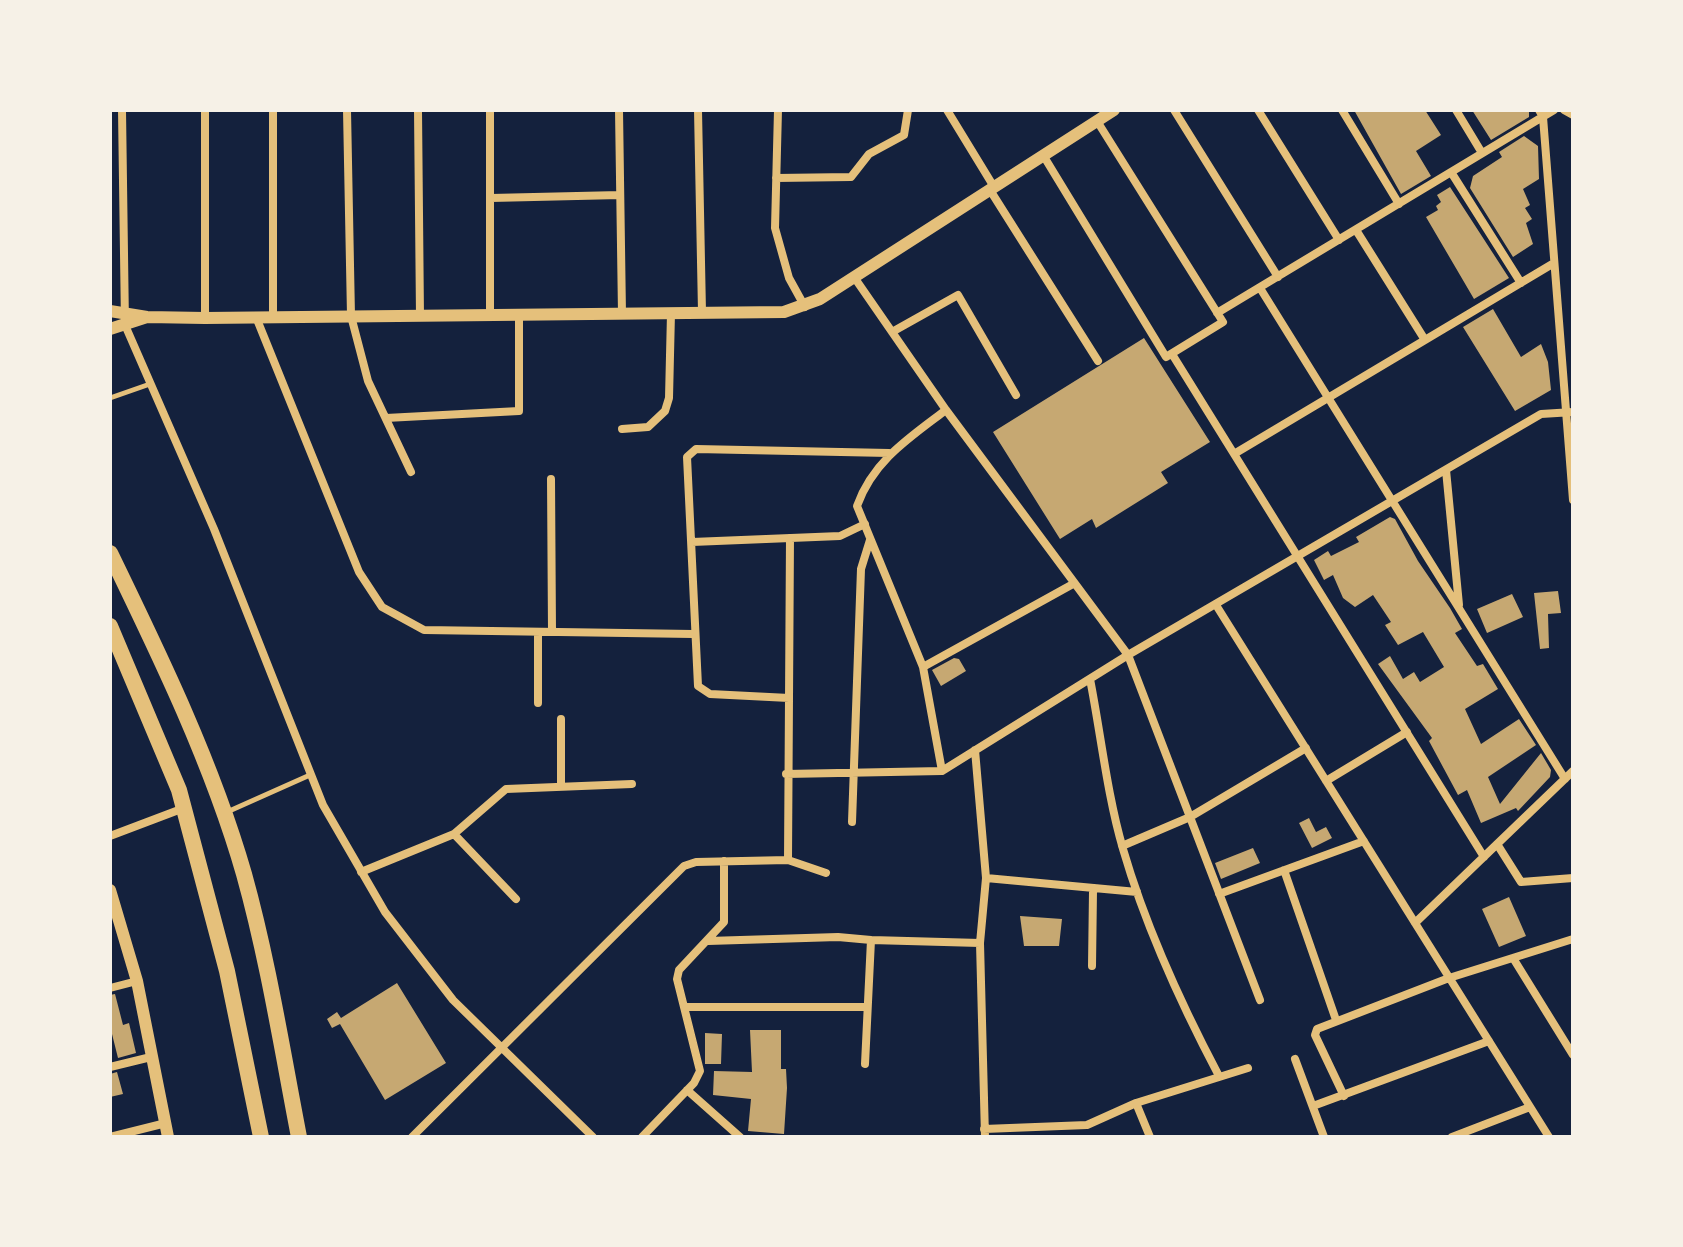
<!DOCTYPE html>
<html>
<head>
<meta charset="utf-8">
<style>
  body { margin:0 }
  #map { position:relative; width:1683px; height:1247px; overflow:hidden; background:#14213d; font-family:Ubuntu,sans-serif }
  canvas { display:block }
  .frame { position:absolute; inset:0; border:112px solid #f6f1e7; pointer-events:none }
</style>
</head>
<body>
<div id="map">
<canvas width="1683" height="1247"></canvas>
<div class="frame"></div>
</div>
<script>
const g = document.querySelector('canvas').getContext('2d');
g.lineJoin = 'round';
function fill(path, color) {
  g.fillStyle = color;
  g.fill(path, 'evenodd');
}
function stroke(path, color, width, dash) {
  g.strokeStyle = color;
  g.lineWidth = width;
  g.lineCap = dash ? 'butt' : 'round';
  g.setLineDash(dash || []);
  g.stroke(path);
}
fill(new Path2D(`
  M 1354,110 L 1425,110 L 1441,135 L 1416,151 L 1431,176 L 1401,194 Z
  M 1472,110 L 1529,110 L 1529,117 L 1491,140 Z
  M 1524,136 L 1538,146 L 1539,179 L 1523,189 L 1530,205 L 1525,208 L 1532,219 L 1526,223 L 1533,244 L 1513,257 L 1470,188 L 1473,176 L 1502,157 L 1499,152 Z
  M 1450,187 L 1509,278 L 1474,299 L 1426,217 L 1438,210 L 1436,206 L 1441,202 L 1437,195 Z
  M 1493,309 L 1521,357 L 1541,344 L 1548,362 L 1551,390 L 1515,411 L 1463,327 Z
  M 1144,338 L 1210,442 L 1161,472 L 1168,483 L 1096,528 L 1092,519 L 1060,539 L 993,432 Z
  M 1390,517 L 1395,519 L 1418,561 L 1450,608 L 1462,629 L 1455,633 L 1477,666 L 1483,664 L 1498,689 L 1465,709 L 1481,744 L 1519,719 L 1536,745 L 1488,777 L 1500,804 L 1541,753 L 1551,770 L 1550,777 L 1518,811 L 1516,808 L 1481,823 L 1467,790 L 1458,795 L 1429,741 L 1432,738 L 1378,664 L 1390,656 L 1403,679 L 1414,672 L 1420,682 L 1444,667 L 1423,632 L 1398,645 L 1385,625 L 1391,622 L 1373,595 L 1355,607 L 1343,598 L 1333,575 L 1324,580 L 1314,560 L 1328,551 L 1331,556 L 1359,542 L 1356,537 Z
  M 1558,591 L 1561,613 L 1548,614 L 1549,648 L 1540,649 L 1534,593 Z
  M 1512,594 L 1523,617 L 1487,633 L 1477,609 Z
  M 954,658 L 959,659 L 966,671 L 941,686 L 932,670 Z
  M 1309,818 L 1316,832 L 1326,827 L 1332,838 L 1312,848 L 1299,823 Z
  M 1253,848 L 1260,863 L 1221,879 L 1215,863 Z
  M 1509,897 L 1526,936 L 1499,947 L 1482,909 Z
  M 1020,916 L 1062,919 L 1059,946 L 1024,946 Z
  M 397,983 L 446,1063 L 385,1100 L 340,1024 L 332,1028 L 327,1019 L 337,1012 L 341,1018 Z
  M 115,994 L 123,1025 L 129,1023 L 136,1053 L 118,1058 L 110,1026 L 110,995 Z
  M 750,1030 L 781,1030 L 781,1069 L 786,1069 L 787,1088 L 784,1134 L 748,1131 L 751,1099 L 713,1095 L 714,1071 L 752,1072 Z
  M 705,1033 L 722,1034 L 721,1064 L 705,1064 Z
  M 117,1072 L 123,1094 L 110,1097 L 110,1074 Z`), '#c6a872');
stroke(new Path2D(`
  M 110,398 L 150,384
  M 227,812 L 310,775`), '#e5c07b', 5);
stroke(new Path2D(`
  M 122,110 L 125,325 L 214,529 L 323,805 L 385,912 L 453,1000 L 593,1137
  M 205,110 L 205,318
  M 347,110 L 351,316 L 368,381 L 411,472
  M 418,110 L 420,317
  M 619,110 L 622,314
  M 698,110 L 702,312
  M 778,110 L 775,228 L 789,278 L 805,307
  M 947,110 L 994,187
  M 1174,110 L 1278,277
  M 1258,110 L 1339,240
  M 1342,110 L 1399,204
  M 1456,110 L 1482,153
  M 1539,110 L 1543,117 L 1573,500
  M 1564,110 L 1573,115
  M 1043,155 L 1166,357 L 1223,322 L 1097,121
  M 1451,172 L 1521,283
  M 776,178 L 851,177 L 869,154 L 904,135 L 908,110
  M 990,190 L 1098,361
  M 491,198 L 620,195
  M 1356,230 L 1425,340
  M 854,277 L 946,410 L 1128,655 L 1260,1000
  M 1260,288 L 1565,779
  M 1217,313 L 1554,110
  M 256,317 L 359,572 L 382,607 L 424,630 L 693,634
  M 273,317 L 273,110
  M 490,317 L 490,110
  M 892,332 L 958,295 L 1016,395
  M 1172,354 L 1484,857
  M 386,418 L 519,411 L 519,316
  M 622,429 L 648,427 L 665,411 L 669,398 L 671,313
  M 1234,454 L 1554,263
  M 1446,470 L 1459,605
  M 551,479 L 552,632
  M 692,542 L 840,536 L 865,524
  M 1216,605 L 1549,1137
  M 538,633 L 538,703
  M 923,667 L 1073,584
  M 1090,679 C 1101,735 1107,794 1123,849 C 1146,928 1181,1004 1219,1076
  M 789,698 L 710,694 L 698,686 L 687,457 L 696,449 L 889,453
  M 561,719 L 561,785
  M 975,750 L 986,878 L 980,943 L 985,1137
  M 942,771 L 923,667 L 857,506 C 873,461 909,438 946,410
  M 786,774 L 942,771 L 1128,655 L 1541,414 L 1573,412
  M 1326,781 L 1407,732
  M 852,822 L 861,569 L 870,540
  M 454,834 L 516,899
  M 110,836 L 184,808
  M 1497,844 L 1521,882 L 1573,878
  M 1122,846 L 1190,817 L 1306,748
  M 788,860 L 790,538
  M 1284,870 L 1336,1020
  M 361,872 L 454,834 L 506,789 L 632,784
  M 986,878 L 1137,892
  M 1219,894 L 1364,841
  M 1415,923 L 1573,771
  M 708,941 L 838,937 L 871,940
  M 1513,958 L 1573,1055
  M 1092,966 L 1093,891
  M 110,988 L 137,981
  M 684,1007 L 865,1007
  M 1295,1059 L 1324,1137
  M 865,1064 L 871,940 L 980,943
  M 110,1067 L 151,1057
  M 687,1090 L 740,1137
  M 1344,1096 L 1315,1035 L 1317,1029 L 1449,978 L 1573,939
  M 1136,1103 L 1150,1137
  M 1313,1106 L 1489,1041
  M 984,1129 L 1087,1125 L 1136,1103 L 1248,1068
  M 110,1137 L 166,1123
  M 412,1137 L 684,866 L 696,862 L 788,860 L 826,873
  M 642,1137 L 694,1083 L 700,1071 L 677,979 L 679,970 L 724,922 L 724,861
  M 1452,1137 L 1530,1107`), '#e5c07b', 8);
stroke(new Path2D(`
  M 110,311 L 147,317 L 205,318 L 784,312 L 820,299 L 1114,110
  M 110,329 L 147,317
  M 110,890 L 137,981 L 168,1137`), '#e5c07b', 12);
stroke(new Path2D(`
  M 110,553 C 160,656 212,763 244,874 C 268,960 282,1049 299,1137
  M 110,626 L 179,790 L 227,971 L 261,1137`), '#e5c07b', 16);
</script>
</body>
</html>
